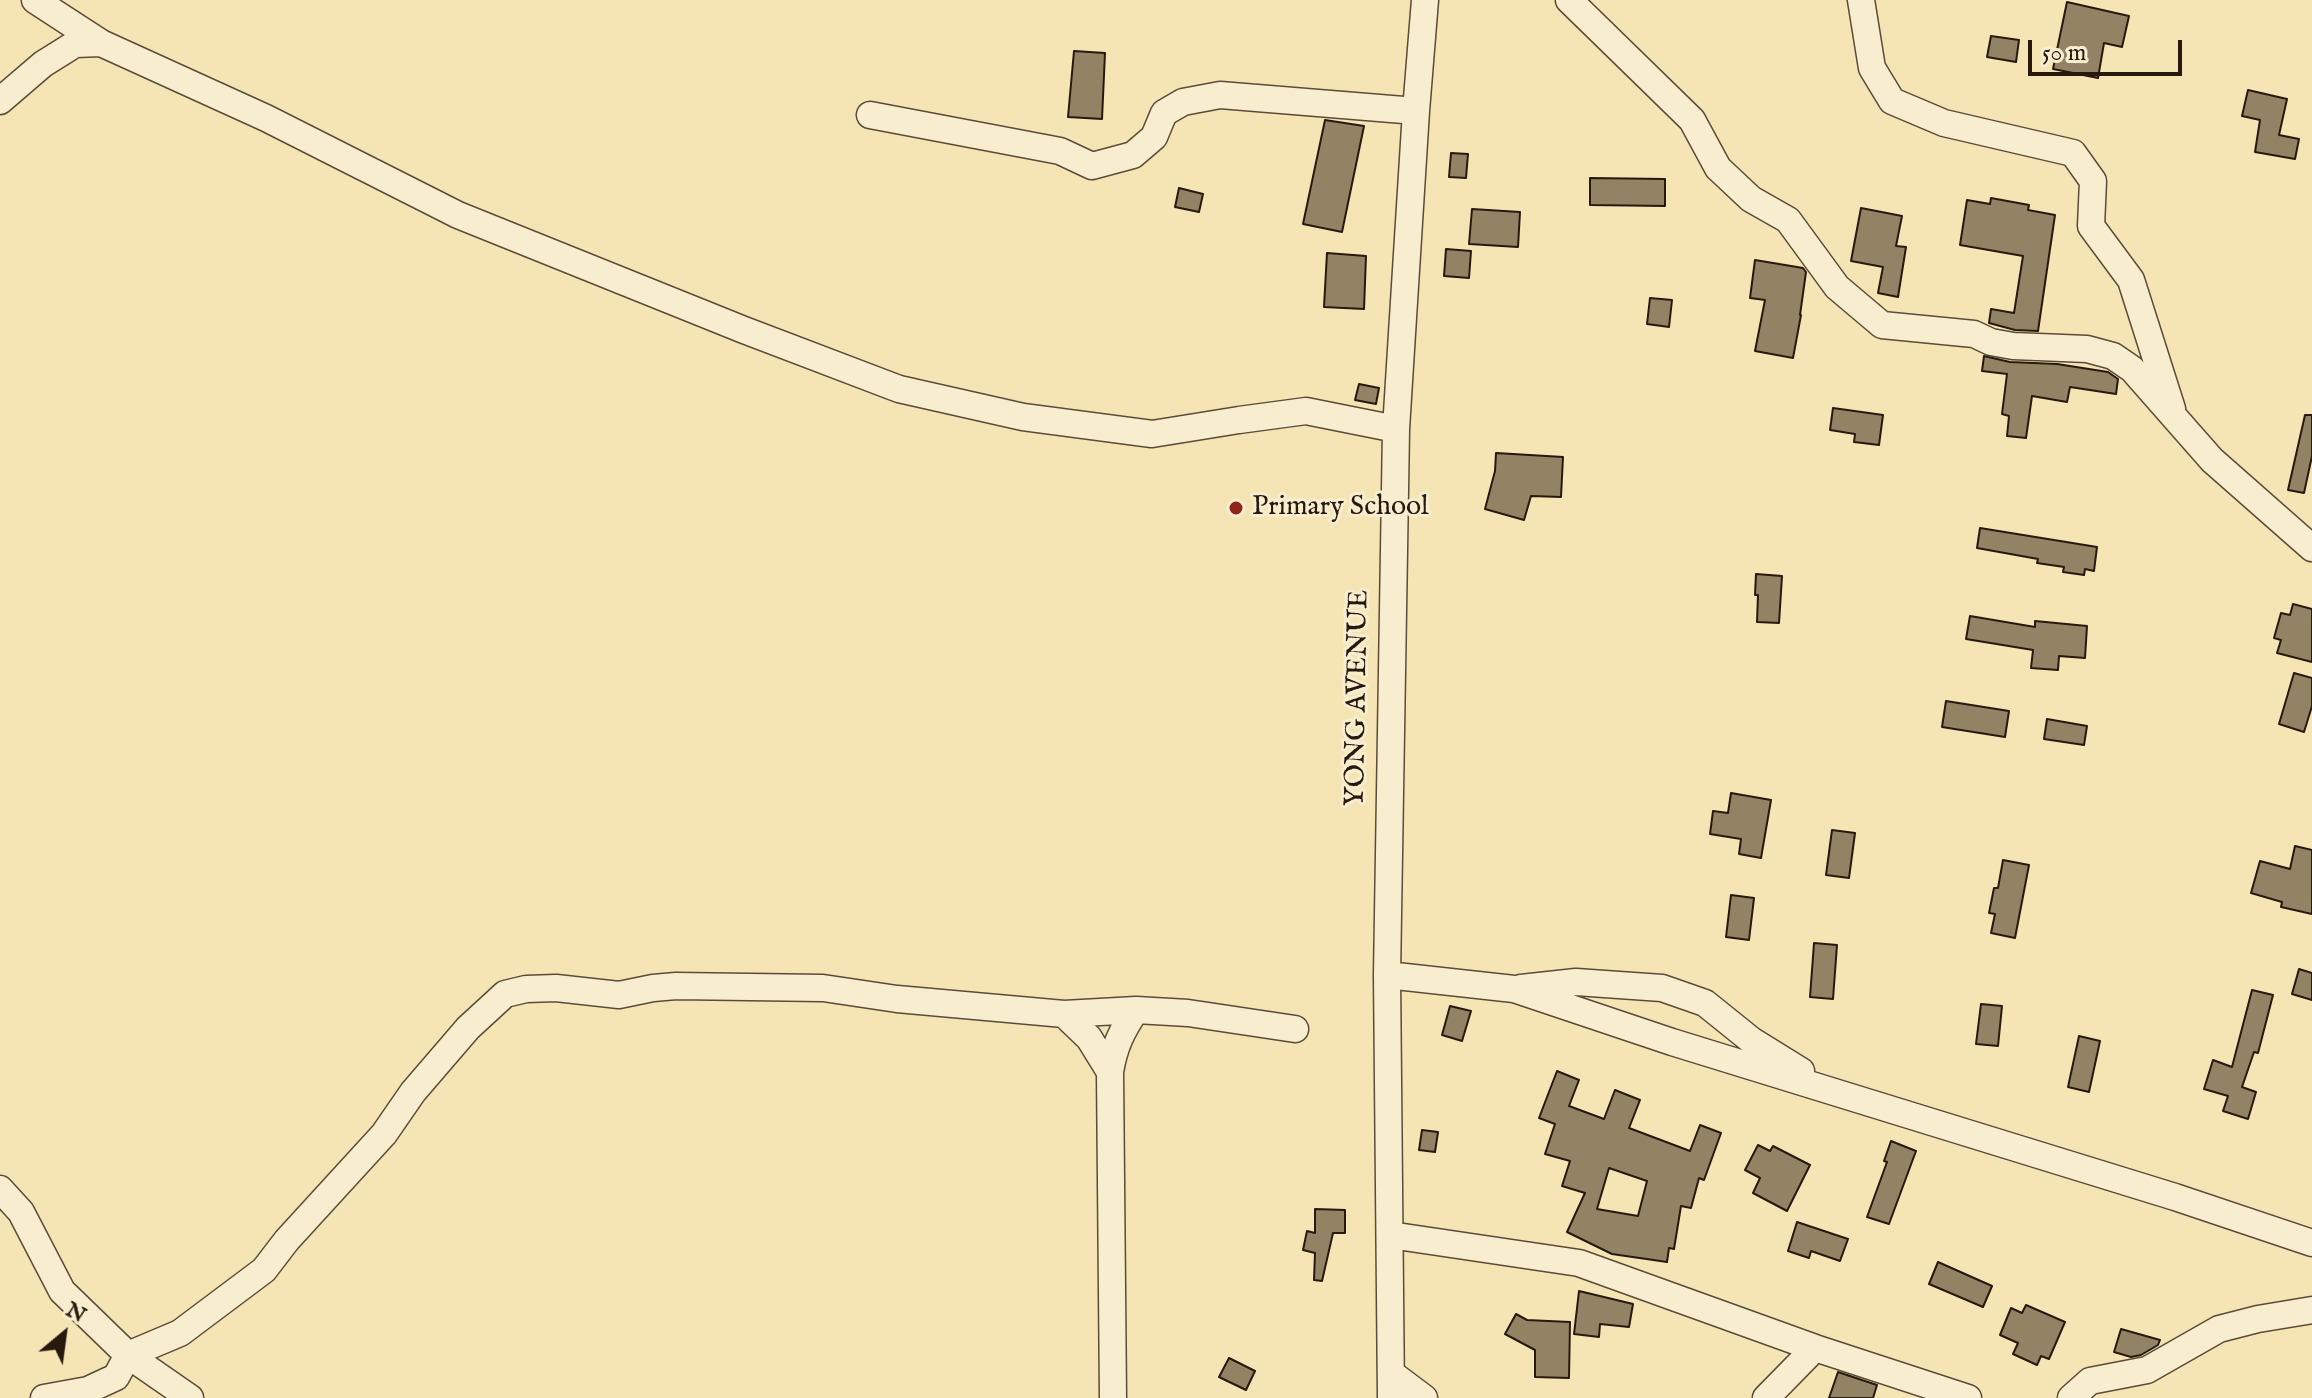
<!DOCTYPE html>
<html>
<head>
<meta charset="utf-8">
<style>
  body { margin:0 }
  #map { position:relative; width:2312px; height:1398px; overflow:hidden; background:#f5e4b4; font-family:"IM FELL English",serif }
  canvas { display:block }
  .north { position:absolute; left:24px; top:1294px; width:80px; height:80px; -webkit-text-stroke:6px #f8edce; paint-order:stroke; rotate:29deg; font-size:22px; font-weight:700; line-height:32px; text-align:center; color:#27190e }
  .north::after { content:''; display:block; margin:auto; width:28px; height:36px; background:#27190e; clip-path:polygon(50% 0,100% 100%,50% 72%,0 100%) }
  .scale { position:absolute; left:2028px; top:40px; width:154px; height:36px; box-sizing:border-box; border:4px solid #27190e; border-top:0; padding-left:10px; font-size:24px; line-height:28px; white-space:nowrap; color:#27190e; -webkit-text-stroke:6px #f8edce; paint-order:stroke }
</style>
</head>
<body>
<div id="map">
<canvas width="2312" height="1398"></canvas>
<div class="north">N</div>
<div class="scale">50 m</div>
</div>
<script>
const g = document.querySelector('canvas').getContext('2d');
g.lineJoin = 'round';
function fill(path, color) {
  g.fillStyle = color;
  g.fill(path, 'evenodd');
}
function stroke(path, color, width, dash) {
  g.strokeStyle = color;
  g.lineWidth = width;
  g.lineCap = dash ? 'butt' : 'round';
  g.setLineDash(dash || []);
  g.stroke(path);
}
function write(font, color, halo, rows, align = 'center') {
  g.font = font + ' "IM FELL English",serif';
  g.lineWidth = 6;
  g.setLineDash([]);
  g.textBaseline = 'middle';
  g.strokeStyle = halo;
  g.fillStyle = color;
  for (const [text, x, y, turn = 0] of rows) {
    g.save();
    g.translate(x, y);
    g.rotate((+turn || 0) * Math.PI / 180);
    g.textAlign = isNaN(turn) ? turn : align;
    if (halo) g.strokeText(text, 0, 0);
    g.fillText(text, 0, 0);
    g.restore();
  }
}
const building = new Path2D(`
  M 2067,2 L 2129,16 L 2122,47 L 2104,43 L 2098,78 L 2053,69 Z
  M 1991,36 L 2019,40 L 2016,62 L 1987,57 Z
  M 1074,51 L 1105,53 L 1102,119 L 1068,117 Z
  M 2248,90 L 2287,99 L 2279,135 L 2299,139 L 2295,159 L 2255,152 L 2260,120 L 2242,116 Z
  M 1325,120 L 1364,126 L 1342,232 L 1303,224 Z
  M 1451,153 L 1468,154 L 1466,178 L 1449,177 Z
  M 1590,178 L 1665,179 L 1665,206 L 1590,205 Z
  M 1179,188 L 1203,194 L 1199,212 L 1175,207 Z
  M 1991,198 L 2029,205 L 2028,210 L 2055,215 L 2038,331 L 2015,330 L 1989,323 L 1991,309 L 2014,313 L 2023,256 L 1960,245 L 1967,200 L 1990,204 Z
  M 1861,208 L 1902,216 L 1896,246 L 1906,247 L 1898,297 L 1878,293 L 1883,267 L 1851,261 Z
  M 1472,209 L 1520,212 L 1518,247 L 1469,244 Z
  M 1446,249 L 1471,251 L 1469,278 L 1444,276 Z
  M 1327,253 L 1366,256 L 1364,309 L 1324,307 Z
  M 1755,260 L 1803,268 L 1806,272 L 1800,315 L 1801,315 L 1793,358 L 1755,351 L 1765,300 L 1750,298 Z
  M 1650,298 L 1672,300 L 1669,327 L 1647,324 Z
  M 1984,356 L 2010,362 L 2057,364 L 2108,372 L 2118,379 L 2116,394 L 2070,387 L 2067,402 L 2032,396 L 2026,438 L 2007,436 L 2009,416 L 2002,414 L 2007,374 L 1982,371 Z
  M 1359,384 L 1379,388 L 1376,404 L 1355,400 Z
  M 1833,408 L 1883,415 L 1879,445 L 1854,442 L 1855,434 L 1830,430 Z
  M 2305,415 L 2312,415 L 2312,456 L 2304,493 L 2288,490 Z
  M 1496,453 L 1563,457 L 1561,497 L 1531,496 L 1524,520 L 1485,509 L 1495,471 Z
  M 1980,528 L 2097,547 L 2094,571 L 2085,569 L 2084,575 L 2063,572 L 2064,567 L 2037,563 L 2038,559 L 1977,548 Z
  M 1756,574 L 1782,576 L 1779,623 L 1757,622 L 1758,595 L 1755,595 Z
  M 2293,604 L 2312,609 L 2312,662 L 2277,653 L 2281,640 L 2274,638 L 2281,613 L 2290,615 Z
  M 1970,616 L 2035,627 L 2035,621 L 2087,626 L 2085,658 L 2059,656 L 2058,670 L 2031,668 L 2033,650 L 1966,639 Z
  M 2294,673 L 2312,678 L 2312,706 L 2304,732 L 2279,724 Z
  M 1946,701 L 2009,711 L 2005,737 L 1942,727 Z
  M 2047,719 L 2087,726 L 2084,745 L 2044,739 Z
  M 1731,793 L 1771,800 L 1761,858 L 1739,854 L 1741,839 L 1710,834 L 1713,811 L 1728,813 Z
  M 1832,830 L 1855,833 L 1849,878 L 1826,875 Z
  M 2295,846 L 2312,850 L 2312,914 L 2281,907 L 2282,902 L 2251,893 L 2260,861 L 2290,869 Z
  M 2003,860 L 2029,865 L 2015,938 L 1991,933 L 1995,914 L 1989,913 L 1994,888 L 1998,888 Z
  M 1731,895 L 1754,898 L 1749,940 L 1726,937 Z
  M 1814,943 L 1837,945 L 1833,999 L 1810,997 Z
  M 2299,969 L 2312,973 L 2312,1000 L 2292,994 Z
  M 2252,990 L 2273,995 L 2258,1053 L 2254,1052 L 2242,1087 L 2256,1092 L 2248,1119 L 2223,1111 L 2228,1096 L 2204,1089 L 2213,1060 L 2232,1067 Z
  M 1981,1004 L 2002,1006 L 1998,1046 L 1976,1044 Z
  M 1450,1006 L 1471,1011 L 1462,1041 L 1442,1035 Z
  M 2079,1036 L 2100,1041 L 2089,1092 L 2068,1087 Z
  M 1557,1071 L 1579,1080 L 1569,1106 L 1604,1119 L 1615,1090 L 1640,1100 L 1629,1128 L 1690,1151 L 1700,1125 L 1721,1133 L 1704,1180 L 1699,1178 L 1691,1208 L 1681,1206 L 1674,1249 L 1669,1248 L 1667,1262 L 1612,1254 L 1567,1232 L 1585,1193 L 1562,1186 L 1570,1161 L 1545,1154 L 1555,1124 L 1539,1118 ZM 1609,1168 L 1647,1181 L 1638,1216 L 1597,1209 Z
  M 1422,1130 L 1438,1132 L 1435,1152 L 1419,1150 Z
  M 1891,1141 L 1916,1151 L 1889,1224 L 1867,1217 L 1887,1162 L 1884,1161 Z
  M 1758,1145 L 1770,1151 L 1773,1146 L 1810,1165 L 1787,1211 L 1753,1193 L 1760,1178 L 1745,1170 Z
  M 1315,1209 L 1345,1210 L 1345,1233 L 1333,1233 L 1322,1281 L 1314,1280 L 1315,1253 L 1303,1250 L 1307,1231 L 1315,1233 Z
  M 1797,1222 L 1848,1239 L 1840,1261 L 1811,1251 L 1809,1258 L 1788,1251 Z
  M 1938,1262 L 1992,1286 L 1983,1307 L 1929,1284 Z
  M 1579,1291 L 1633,1304 L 1629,1327 L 1600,1324 L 1599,1337 L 1574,1334 Z
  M 2026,1305 L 2065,1322 L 2049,1359 L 2041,1356 L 2037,1365 L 2013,1354 L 2018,1343 L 2000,1335 L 2011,1308 L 2022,1313 Z
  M 1516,1314 L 1527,1320 L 1570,1322 L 1569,1378 L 1535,1377 L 1535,1350 L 1505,1334 Z
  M 2121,1329 L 2160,1340 L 2158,1345 L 2141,1355 L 2131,1357 L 2114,1352 Z
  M 1229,1358 L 1255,1371 L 1246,1390 L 1219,1377 Z
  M 1838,1372 L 1877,1385 L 1873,1398 L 1829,1398 Z`);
fill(building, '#928364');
stroke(building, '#27190e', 2);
const minor = new Path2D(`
  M 35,0 L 101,43 L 266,118 L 458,215 L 744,330 L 899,389 L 1023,417 L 1152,434 L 1239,420 L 1306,411 L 1396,429
  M 1569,0 L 1692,120 L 1718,168 L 1751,199 L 1788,220 L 1837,287 L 1882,325 L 1974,334 L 1991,342 L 2013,346 L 2087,349 L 2113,356 L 2132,369 L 2212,460 L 2312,548
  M 1861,0 L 1872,68 L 1892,101 L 1944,123 L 2073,153 L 2093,181 L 2091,226 L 2131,280 L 2172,409
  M 0,101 L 43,64 L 75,44 L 101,43
  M 870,115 L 1060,151 L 1092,166 L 1133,155 L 1154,137 L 1164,113 L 1183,102 L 1220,95 L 1416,111
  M 1387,975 L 1514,989 L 1672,1042 L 2175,1197 L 2312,1243
  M 1521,988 L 1576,982 L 1662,988 L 1705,1003 L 1751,1040 L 1801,1071
  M 1064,1014 L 1089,1038 L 1110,1072
  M 0,1189 L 21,1212 L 62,1291 L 128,1355 L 190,1398
  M 1390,1235 L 1579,1263 L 1815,1348 L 1968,1398
  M 1392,1374 L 1424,1398
  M 44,1398 L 88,1390 L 116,1377 L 128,1355 L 180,1333 L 264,1270 L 287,1240 L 384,1134 L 413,1092 L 468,1028 L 505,994 L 526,989 L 556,988 L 619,995 L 653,988 L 676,986 L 823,988 L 897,999 L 1064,1014 L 1136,1010 L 1188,1013 L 1295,1029
  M 1113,1398 L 1110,1072 C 1114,1047 1122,1030 1136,1010
  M 1391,1398 L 1387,975 L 1396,429 L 1416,111 L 1425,0
  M 1766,1398 L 1815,1348
  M 2071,1398 L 2090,1381 L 2147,1370 L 2219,1329 L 2258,1319 L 2312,1310`);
stroke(minor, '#5a4c38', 29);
stroke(minor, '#f8edce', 26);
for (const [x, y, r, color] of [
  [1236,508,8,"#8f2418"]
]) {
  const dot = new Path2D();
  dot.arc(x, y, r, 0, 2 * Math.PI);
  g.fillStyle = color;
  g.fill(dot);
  stroke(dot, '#f8edce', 3);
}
write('28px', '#27190e', '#f8edce', [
  ["Primary School",1252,508]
], 'left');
write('28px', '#27190e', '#f8edce', [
  ["YONG AVENUE",1359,698,-89]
]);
</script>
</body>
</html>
